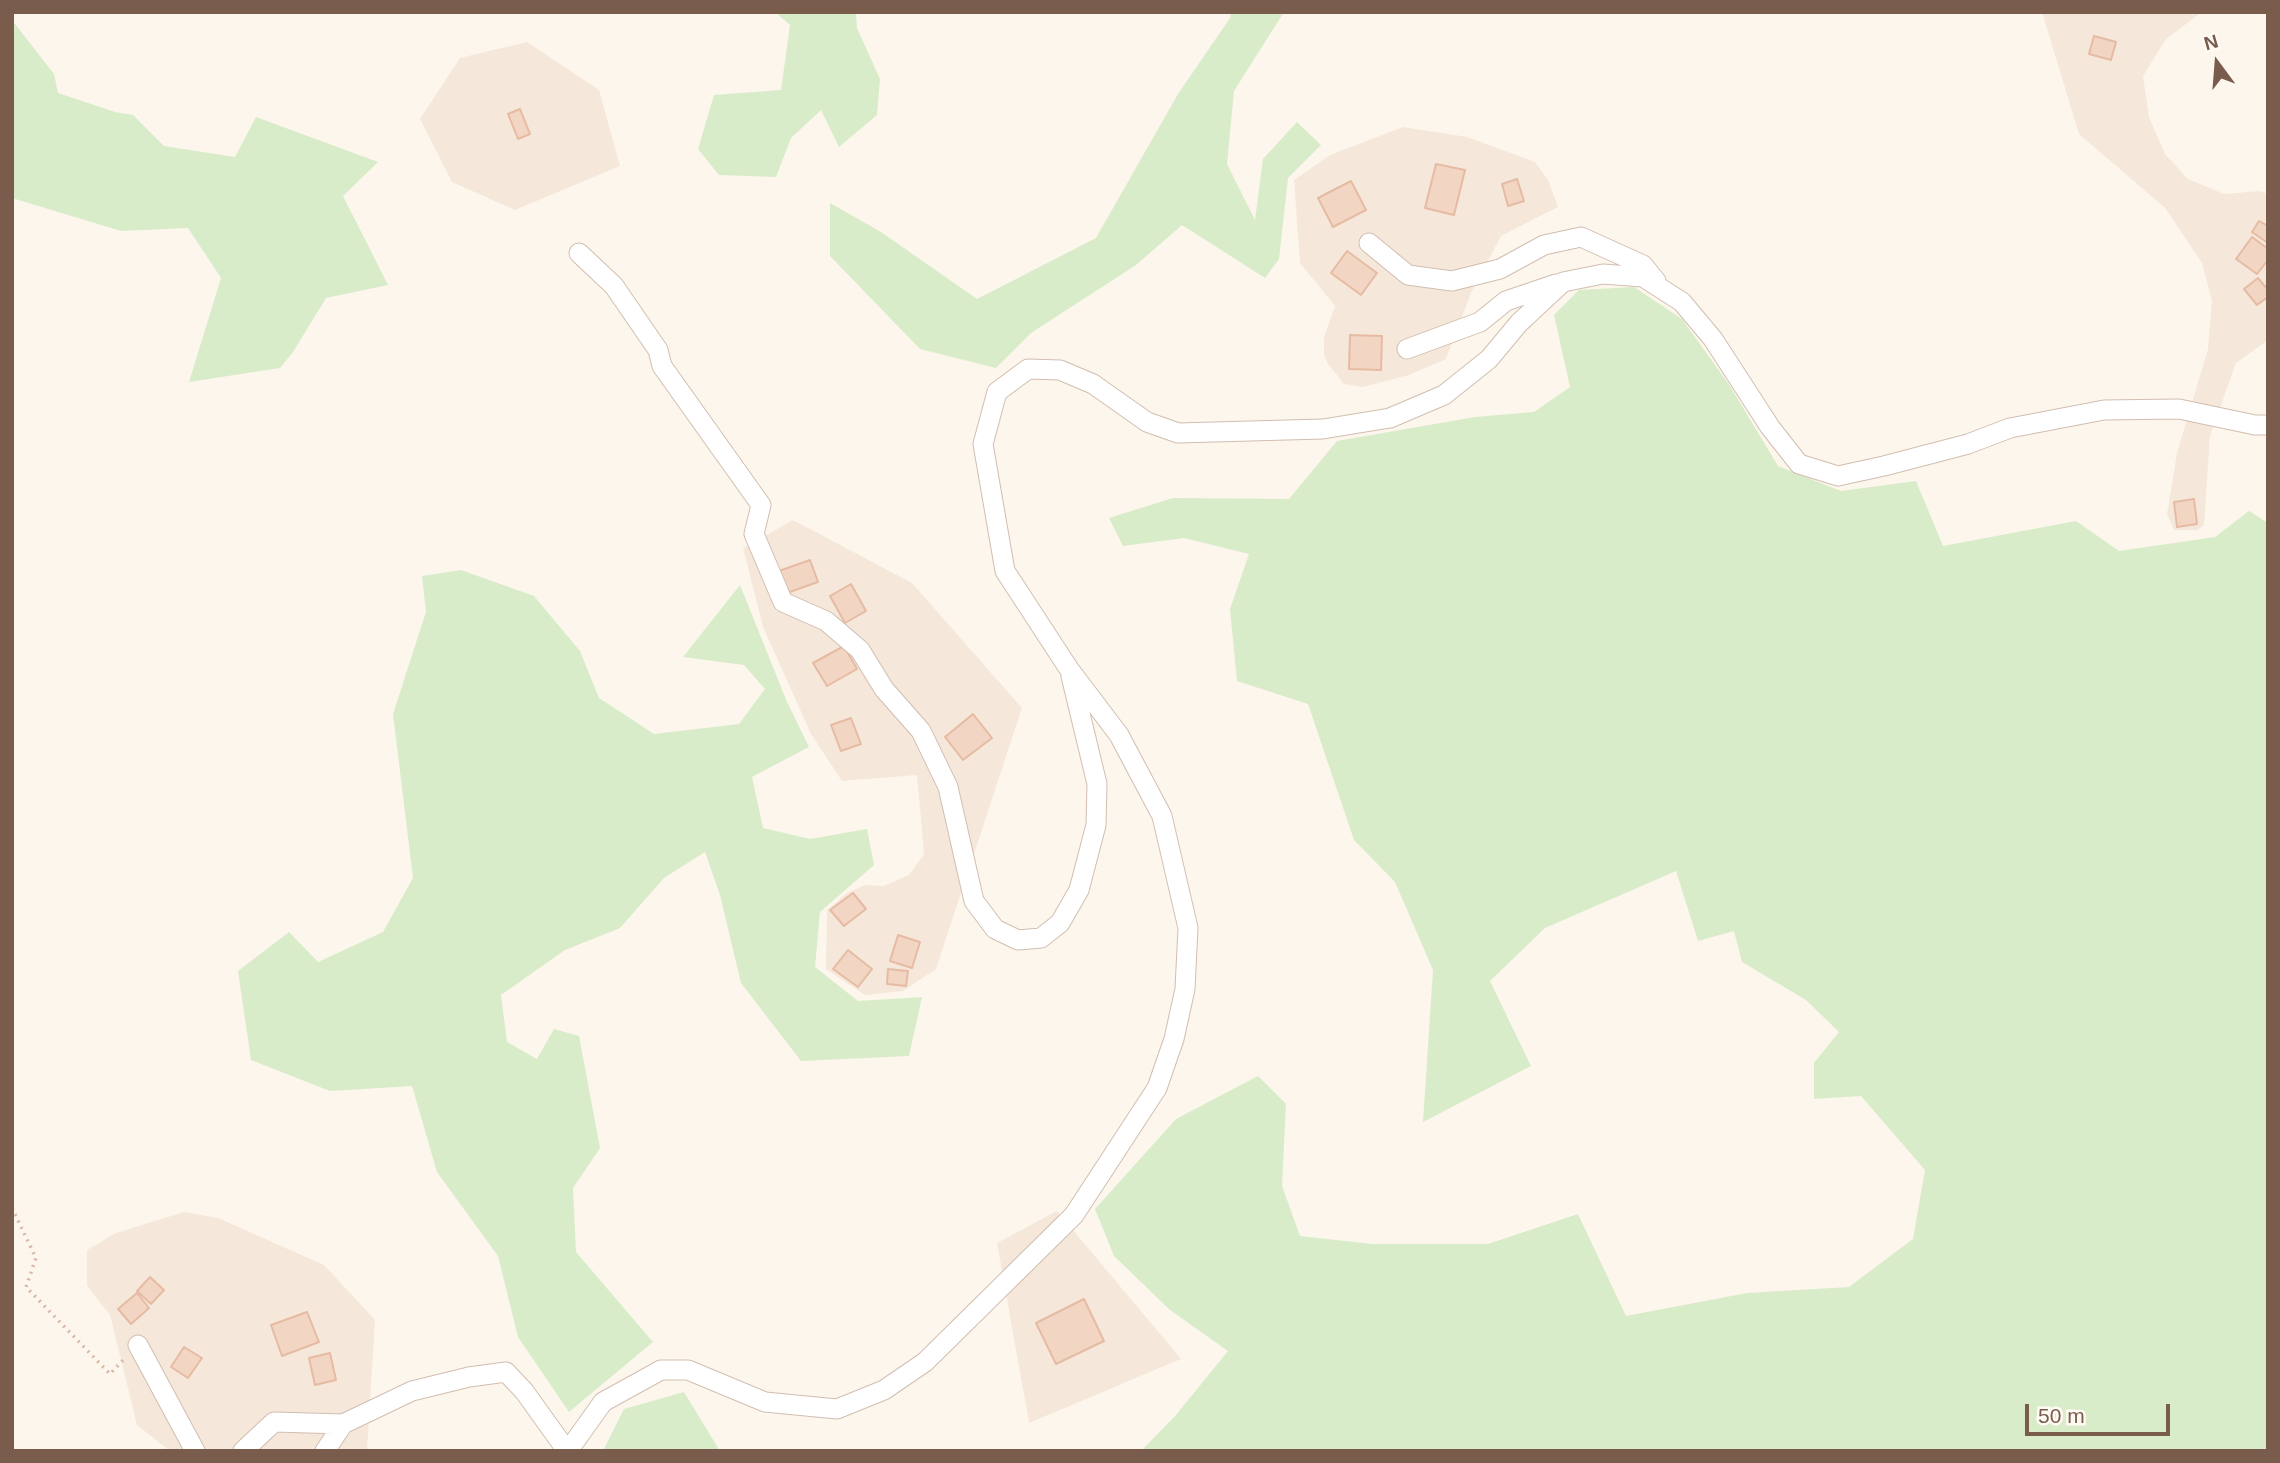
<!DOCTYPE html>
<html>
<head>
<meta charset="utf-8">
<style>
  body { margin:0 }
  #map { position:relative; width:2280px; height:1463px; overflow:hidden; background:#fdf6ec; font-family:Helvetica,sans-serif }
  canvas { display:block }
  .frame { position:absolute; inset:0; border:14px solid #7a5c4d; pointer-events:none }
  .north { position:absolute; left:2182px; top:28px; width:70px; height:70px; -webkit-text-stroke:5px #fffaf3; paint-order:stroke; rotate:344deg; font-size:19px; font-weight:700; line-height:28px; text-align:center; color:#7a5c4d }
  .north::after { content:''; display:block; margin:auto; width:24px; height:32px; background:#7a5c4d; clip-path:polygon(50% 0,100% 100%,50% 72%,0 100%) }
  .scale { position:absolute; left:2025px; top:1404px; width:145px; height:32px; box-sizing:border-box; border:4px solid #7a5c4d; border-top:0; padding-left:9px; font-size:21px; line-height:24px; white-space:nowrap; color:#7a5c4d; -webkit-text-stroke:5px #fffaf3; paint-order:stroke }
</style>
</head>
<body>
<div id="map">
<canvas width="2280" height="1463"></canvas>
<div class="frame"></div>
<div class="north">N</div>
<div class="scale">50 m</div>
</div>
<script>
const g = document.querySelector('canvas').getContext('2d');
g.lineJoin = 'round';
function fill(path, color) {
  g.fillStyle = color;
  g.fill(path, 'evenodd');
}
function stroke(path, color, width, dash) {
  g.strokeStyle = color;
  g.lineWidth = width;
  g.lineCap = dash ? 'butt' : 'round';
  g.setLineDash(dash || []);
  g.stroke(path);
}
fill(new Path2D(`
  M 2042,12 L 2202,12 L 2166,39 L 2143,76 L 2149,117 L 2165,154 L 2188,179 L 2224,194 L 2260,191 L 2268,194 L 2268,340 L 2236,363 L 2210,436 L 2204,525 L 2197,530 L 2174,530 L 2167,514 L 2177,453 L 2208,349 L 2212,301 L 2202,263 L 2165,208 L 2079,134 Z
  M 527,42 L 599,90 L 620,166 L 515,210 L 452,182 L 420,119 L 460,58 Z
  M 1403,127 L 1467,137 L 1535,162 L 1548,180 L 1558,207 L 1501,236 L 1471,293 L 1446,359 L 1409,375 L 1363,387 L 1344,384 L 1328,364 L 1324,355 L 1324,337 L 1335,306 L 1300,263 L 1294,180 L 1330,155 Z
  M 793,520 L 912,583 L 1022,708 L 936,969 L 903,991 L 865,995 L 826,969 L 827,910 L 847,893 L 865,885 L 884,886 L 909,875 L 924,854 L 917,775 L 842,781 L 811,734 L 763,627 L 743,548 Z
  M 1057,1211 L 1181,1359 L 1029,1423 L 997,1243 Z
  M 184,1212 L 218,1218 L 324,1265 L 375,1320 L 367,1451 L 170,1451 L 137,1425 L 110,1315 L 87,1286 L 87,1250 L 116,1233 Z`), '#f5e8da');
fill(new Path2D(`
  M 775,12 L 856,12 L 857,28 L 880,79 L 877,115 L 839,147 L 821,110 L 791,138 L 776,177 L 719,175 L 698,149 L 714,95 L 781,90 L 790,25 Z
  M 1231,12 L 1284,12 L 1234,91 L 1227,164 L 1255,220 L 1263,159 L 1297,122 L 1321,145 L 1288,178 L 1279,259 L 1265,278 L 1182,225 L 1136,265 L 1031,333 L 996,368 L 920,349 L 830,256 L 830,203 L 881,232 L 977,299 L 1096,238 L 1178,94 L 1230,18 Z
  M 12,20 L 54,74 L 58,93 L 115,112 L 133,115 L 164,146 L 235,157 L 256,117 L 378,162 L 343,196 L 388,285 L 326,298 L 293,352 L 280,368 L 189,382 L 221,278 L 188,228 L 121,231 L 12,198 Z
  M 1634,287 L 1682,319 L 1730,386 L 1778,466 L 1841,491 L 1916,481 L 1943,546 L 2076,521 L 2119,551 L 2215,537 L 2249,511 L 2268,523 L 2268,1451 L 1141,1451 L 1176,1415 L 1228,1351 L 1170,1310 L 1114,1256 L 1095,1209 L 1176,1119 L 1258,1076 L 1286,1104 L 1282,1186 L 1300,1236 L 1372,1244 L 1488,1244 L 1578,1214 L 1626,1316 L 1747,1293 L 1849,1287 L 1913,1239 L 1925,1170 L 1861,1096 L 1814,1099 L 1814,1063 L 1839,1032 L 1806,1000 L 1742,962 L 1734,931 L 1698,941 L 1676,871 L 1545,928 L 1490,981 L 1531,1066 L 1423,1122 L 1433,970 L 1395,882 L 1354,840 L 1308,704 L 1237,681 L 1230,609 L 1249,554 L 1184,538 L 1123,546 L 1109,518 L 1173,498 L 1289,499 L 1337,441 L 1475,417 L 1534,412 L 1570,387 L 1554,315 L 1579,290 Z
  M 461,570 L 534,596 L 580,651 L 599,698 L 654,734 L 739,724 L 765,689 L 744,665 L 683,657 L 740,585 L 787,702 L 809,747 L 752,777 L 763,828 L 810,839 L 867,829 L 874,865 L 820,912 L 815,967 L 858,1001 L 922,997 L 909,1056 L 801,1061 L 741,983 L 720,895 L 705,852 L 664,878 L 620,928 L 565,950 L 501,995 L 507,1042 L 537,1059 L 554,1029 L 579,1036 L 600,1148 L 573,1188 L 576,1252 L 653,1342 L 569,1412 L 518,1337 L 498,1256 L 437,1172 L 412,1086 L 330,1091 L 251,1060 L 238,971 L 289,932 L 318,962 L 383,932 L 413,878 L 393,714 L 426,612 L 422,576 Z
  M 684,1392 L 720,1451 L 603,1451 L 624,1409 Z`), '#d8ecc9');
const building = new Path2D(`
  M 2094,36 L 2116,42 L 2111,60 L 2089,54 Z
  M 520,109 L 530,134 L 518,139 L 508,114 Z
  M 1436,164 L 1465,170 L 1454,215 L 1425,208 Z
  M 1517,179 L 1524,201 L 1508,206 L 1502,184 Z
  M 1351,181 L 1366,210 L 1333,227 L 1318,198 Z
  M 2259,221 L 2268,226 L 2268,243 L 2252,232 Z
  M 2252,237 L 2268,249 L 2268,260 L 2257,274 L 2236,259 Z
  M 1347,251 L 1377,273 L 1361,295 L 1331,273 Z
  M 2258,278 L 2268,290 L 2268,297 L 2257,305 L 2244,289 Z
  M 1350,335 L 1382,336 L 1381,370 L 1349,369 Z
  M 2194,499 L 2197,524 L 2177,527 L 2174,502 Z
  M 810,560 L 818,582 L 787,593 L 779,571 Z
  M 851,584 L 866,611 L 845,623 L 830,596 Z
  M 844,646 L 857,669 L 827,686 L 813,663 Z
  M 973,714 L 992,738 L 963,760 L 945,737 Z
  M 851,718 L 861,744 L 841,751 L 831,725 Z
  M 853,893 L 866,909 L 844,926 L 830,910 Z
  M 898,935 L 920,942 L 912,968 L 890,961 Z
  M 848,950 L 872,969 L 858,987 L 833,969 Z
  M 888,969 L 908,971 L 906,986 L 887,984 Z
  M 150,1277 L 164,1290 L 151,1304 L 137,1291 Z
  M 137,1293 L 149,1308 L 131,1324 L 118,1309 Z
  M 1084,1299 L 1104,1341 L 1056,1364 L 1036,1323 Z
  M 307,1312 L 319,1342 L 282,1356 L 271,1325 Z
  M 184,1347 L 202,1358 L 188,1378 L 171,1367 Z
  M 330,1353 L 336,1380 L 315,1385 L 309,1358 Z`);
fill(building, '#f3d5c3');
stroke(building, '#e6bba3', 2);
const minor = new Path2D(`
  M 1369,243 L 1408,275 L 1452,281 L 1500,269 L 1544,245 L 1581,237 L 1643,265 L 1656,281
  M 579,253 L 614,286 L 658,350 L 662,366 L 761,505 L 754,534 L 783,602 L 826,621 L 860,650 L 884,689 L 921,731 L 948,787 L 974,901 L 995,929 L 1018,940 L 1041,938 L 1060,923 L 1079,890 L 1096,825 L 1097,784 L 1071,676
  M 1407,349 L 1480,322 L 1506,301 L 1556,284
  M 138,1345 L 195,1451
  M 243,1451 L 274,1422 L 343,1424
  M 325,1451 L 343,1424 L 412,1391 L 469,1377 L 506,1372 L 524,1391 L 567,1451
  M 568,1451 L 603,1402 L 661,1370 L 688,1370 L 765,1402 L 837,1409 L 884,1390 L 925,1362 L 1074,1215 L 1157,1088 L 1174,1039 L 1185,989 L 1188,928 L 1162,816 L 1119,735 L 1069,669 L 1005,571 L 983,444 L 997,392 L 1028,369 L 1060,370 L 1093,384 L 1147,422 L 1178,433 L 1323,429 L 1390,418 L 1444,395 L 1489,359 L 1519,323 L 1563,282 L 1603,274 L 1643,277 L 1682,302 L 1713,339 L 1770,427 L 1799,464 L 1838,476 L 1884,466 L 1968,444 L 2010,428 L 2104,410 L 2179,409 L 2255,425 L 2268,425`);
stroke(minor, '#d1beb0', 21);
stroke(new Path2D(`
  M 12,1208 L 36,1258 L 26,1287 L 110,1374 L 125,1358`), '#d9b8a5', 3.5, [2, 5]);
stroke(minor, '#fff', 19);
</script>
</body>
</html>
